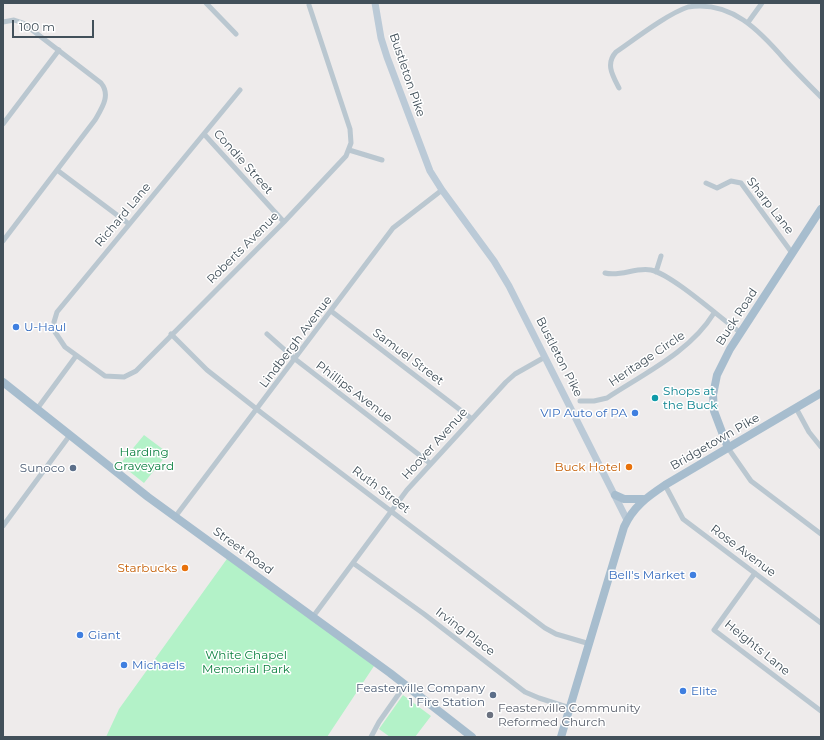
<!DOCTYPE html>
<html>
<head>
<meta charset="utf-8">
<style>
  body { margin:0 }
  #map { position:relative; width:824px; height:740px; overflow:hidden; background:#eeebeb; font-family:Montserrat,sans-serif }
  canvas { display:block }
  .frame { position:absolute; inset:0; border:4px solid #42505a; pointer-events:none }
  .scale { position:absolute; left:12px; top:20px; width:82px; height:18px; box-sizing:border-box; border:2px solid #42505a; border-top:0; padding-left:5px; font-size:12px; line-height:14px; white-space:nowrap; color:#42505a; -webkit-text-stroke:3px #fff; paint-order:stroke }
</style>
</head>
<body>
<div id="map">
<canvas width="824" height="740"></canvas>
<div class="frame"></div>
<div class="scale">100 m</div>
</div>
<script>
const g = document.querySelector('canvas').getContext('2d');
g.lineJoin = 'round';
function fill(path, color) {
  g.fillStyle = color;
  g.fill(path, 'evenodd');
}
function stroke(path, color, width, dash) {
  g.strokeStyle = color;
  g.lineWidth = width;
  g.lineCap = dash ? 'butt' : 'round';
  g.setLineDash(dash || []);
  g.stroke(path);
}
function write(font, color, halo, rows, align = 'center') {
  g.font = font + ' Montserrat,sans-serif';
  g.lineWidth = 3;
  g.setLineDash([]);
  g.textBaseline = 'middle';
  g.strokeStyle = halo;
  g.fillStyle = color;
  for (const [text, x, y, turn = 0] of rows) {
    g.save();
    g.translate(x, y);
    g.rotate((+turn || 0) * Math.PI / 180);
    g.textAlign = isNaN(turn) ? turn : align;
    if (halo) g.strokeText(text, 0, 0);
    g.fillText(text, 0, 0);
    g.restore();
  }
}
fill(new Path2D(`
  M 144,435 L 168,453 L 144,483 L 120,464 Z
  M 229,556 L 376,663 L 327,737 L 106,737 L 119,709 Z
  M 403,695 L 431,716 L 415,737 L 390,737 L 379,729 Z`), '#b3f2c8');
stroke(new Path2D(`
  M 206,3 L 236,34
  M 749,21 L 762,3
  M 3,22 L 14,20 L 23,23 L 101,83 C 111,95 102,108 95,120 L 3,241
  M 619,88 C 613,76 605,64 616,52 C 635,39 667,14 688,7 C 731,0 760,31 785,60 C 797,73 809,85 821,97
  M 240,90 L 57,312 L 54,322 L 55,332 L 65,347 L 105,376 L 124,377 L 136,371 L 284,222 L 346,156 L 351,143 L 350,129 L 309,5
  M 3,124 L 59,50
  M 204,134 L 284,222
  M 349,150 L 382,160
  M 57,170 L 129,224
  M 706,183 L 717,188 L 731,181 L 741,183 L 792,253
  M 656,272 L 661,256
  M 605,273 C 621,277 635,267 651,270 C 673,275 720,318 741,333
  M 331,311 L 472,419
  M 171,334 L 207,370 L 263,414 L 545,628 L 556,634 L 590,644
  M 267,334 L 295,359 L 431,464
  M 580,401 L 594,401 L 607,398 C 645,373 690,352 714,313
  M 796,408 L 809,432 L 821,447
  M 37,409 L 76,356
  M 728,448 L 751,481 L 821,534
  M 665,485 L 683,519 L 821,623
  M 175,517 L 393,228 L 442,190
  M 3,526 L 70,435
  M 353,563 L 424,614 L 525,692 L 539,698 L 570,708
  M 755,573 L 714,630 L 821,711
  M 312,618 L 407,490 L 506,382 L 515,374 L 545,357
  M 371,737 L 379,722 L 405,685`), '#bac7d0', 5);
stroke(new Path2D(`
  M 375,3 L 381,38 L 387,57 L 430,171 L 442,190 L 494,261 L 509,286 L 627,520`), '#bbcad7', 7);
stroke(new Path2D(`
  M 3,382 L 148,497 L 390,673 L 472,737
  M 728,448 L 714,411 L 713,395 L 717,375 L 730,349 L 821,209
  M 615,495 L 624,499 L 643,499
  M 561,737 L 624,527 C 633,507 647,497 665,485 L 821,393`), '#a7bdce', 8);
for (const [x, y, r, color] of [
  [16,327,4,"#3f7fe0"],
  [655,398,4,"#0f9aa8"],
  [635,413,4,"#3f7fe0"],
  [629,467,4,"#e8710a"],
  [73,468,4,"#5c6f8a"],
  [185,568,4,"#e8710a"],
  [693,575,4,"#3f7fe0"],
  [80,635,4,"#3f7fe0"],
  [124,665,4,"#3f7fe0"],
  [683,691,4,"#3f7fe0"],
  [493,695,4,"#5c6f8a"],
  [490,715,4,"#6b7280"]
]) {
  const dot = new Path2D();
  dot.arc(x, y, r, 0, 2 * Math.PI);
  g.fillStyle = color;
  g.fill(dot);
  stroke(dot, '#fff', 1.5);
}
write('12px', '#42505a', '#fff', [
  ["Bustleton Pike",407,75,71],
  ["Condie Street",243,162,48],
  ["Sharp Lane",770,206,52],
  ["Richard Lane",123,215,-50],
  ["Roberts Avenue",243,248,-45],
  ["Buck Road",737,317,-57],
  ["Lindbergh Avenue",296,342,-53],
  ["Samuel Street",408,357,37],
  ["Bustleton Pike",559,357,63],
  ["Heritage Circle",647,359,-34],
  ["Phillips Avenue",354,392,37],
  ["Bridgetown Pike",715,442,-30],
  ["Hoover Avenue",435,444,-48],
  ["Ruth Street",381,490,37],
  ["Street Road",243,551,36],
  ["Rose Avenue",743,551,37],
  ["Irving Place",465,632,37],
  ["Heights Lane",757,648,39]
]);
write('12px', '#366cbe', '#fff', [
  ["U-Haul",24,327],
  ["VIP Auto of PA",627,413,"right"],
  ["Bell's Market",685,575,"right"],
  ["Giant",88,635],
  ["Michaels",132,665],
  ["Elite",691,691]
], 'left');
write('12px', '#0d838f', '#fff', [
  ["Shops at",663,391],
  ["the Buck",663,405]
], 'left');
write('12px', '#0d8141', '#fff', [
  ["Harding",144,452],
  ["Graveyard",144,466],
  ["White Chapel",246,655],
  ["Memorial Park",246,669]
]);
write('12px', '#c56008', '#fff', [
  ["Buck Hotel",621,467],
  ["Starbucks",177,568]
], 'right');
write('12px', '#4e5e75', '#fff', [
  ["Sunoco",65,468],
  ["Feasterville Company",485,688],
  ["1 Fire Station",485,702]
], 'right');
write('12px', '#5b616d', '#fff', [
  ["Feasterville Community",498,708],
  ["Reformed Church",498,722]
], 'left');
</script>
</body>
</html>
